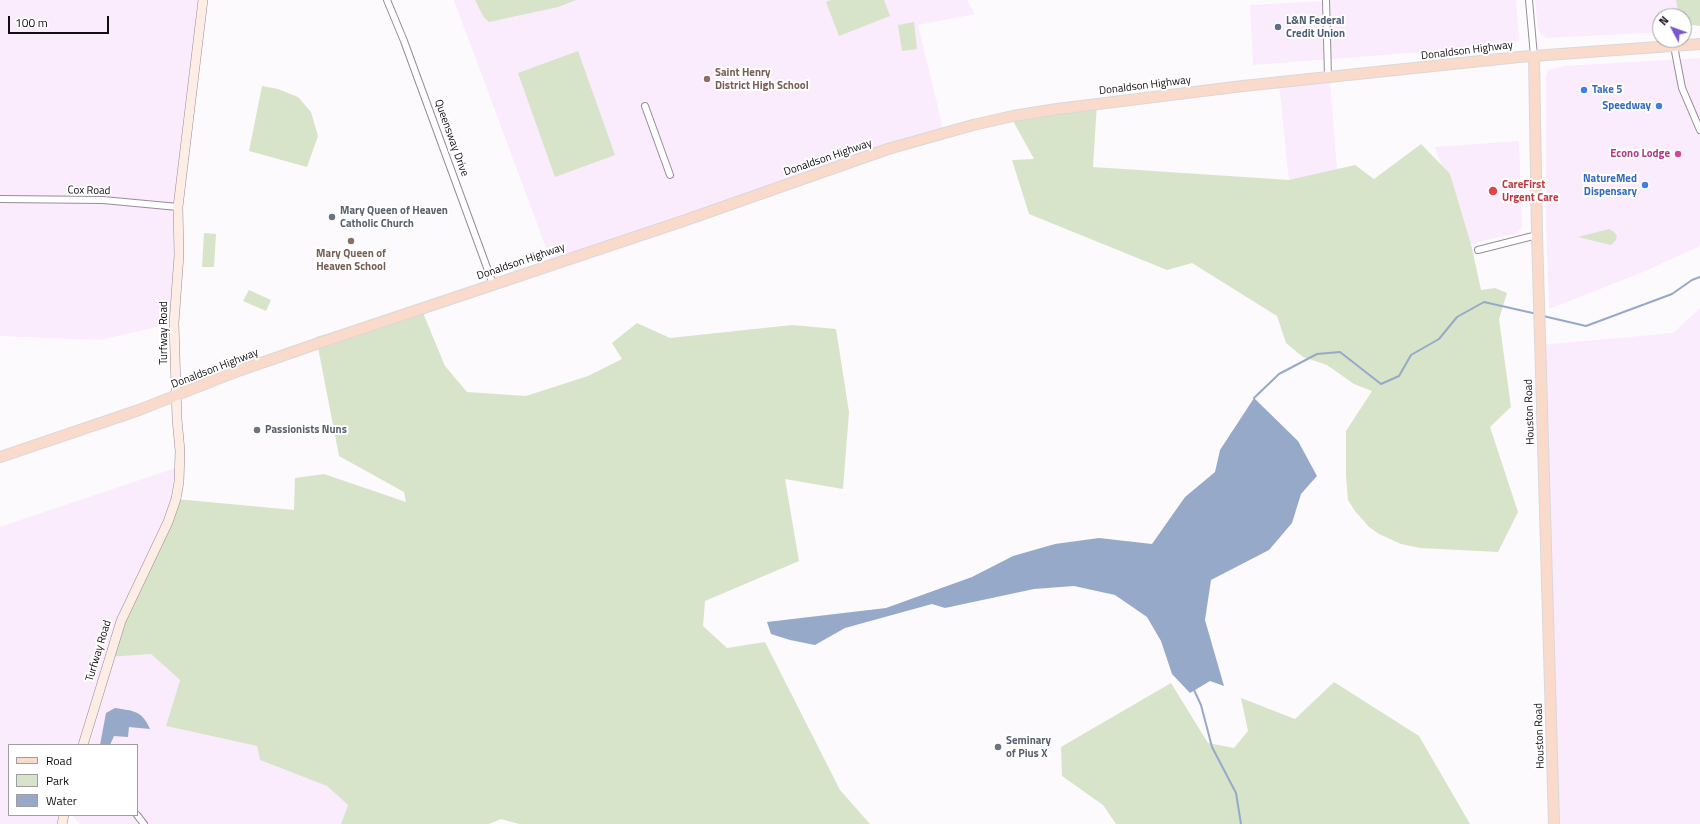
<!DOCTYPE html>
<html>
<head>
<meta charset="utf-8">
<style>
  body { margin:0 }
  #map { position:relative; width:1700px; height:824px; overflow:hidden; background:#fcfafd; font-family:"Titillium Web",sans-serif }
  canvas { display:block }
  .legend { position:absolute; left:8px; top:744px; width:130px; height:72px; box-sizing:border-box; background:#fff; border:1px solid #a09ea0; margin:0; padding:5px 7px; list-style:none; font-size:12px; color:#120d12 }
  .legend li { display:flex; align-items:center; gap:8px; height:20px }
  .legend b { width:20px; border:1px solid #a09ea0 }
  .north { position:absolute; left:1652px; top:8px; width:40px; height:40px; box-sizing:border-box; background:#fff; border:1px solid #a09ea0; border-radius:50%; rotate:311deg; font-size:11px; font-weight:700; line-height:16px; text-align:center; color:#120d12 }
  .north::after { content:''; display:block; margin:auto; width:14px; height:18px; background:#7857d1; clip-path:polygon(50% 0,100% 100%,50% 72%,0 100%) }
  .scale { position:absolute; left:8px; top:16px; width:101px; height:18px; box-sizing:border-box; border:2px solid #120d12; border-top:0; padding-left:5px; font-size:12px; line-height:14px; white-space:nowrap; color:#120d12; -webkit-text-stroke:3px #fff; paint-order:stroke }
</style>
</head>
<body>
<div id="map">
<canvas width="1700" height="824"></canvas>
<ul class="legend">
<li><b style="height:5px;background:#fadbcb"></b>Road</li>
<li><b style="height:11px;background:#d7e4c9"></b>Park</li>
<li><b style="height:11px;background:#96a9c9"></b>Water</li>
</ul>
<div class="north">N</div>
<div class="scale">100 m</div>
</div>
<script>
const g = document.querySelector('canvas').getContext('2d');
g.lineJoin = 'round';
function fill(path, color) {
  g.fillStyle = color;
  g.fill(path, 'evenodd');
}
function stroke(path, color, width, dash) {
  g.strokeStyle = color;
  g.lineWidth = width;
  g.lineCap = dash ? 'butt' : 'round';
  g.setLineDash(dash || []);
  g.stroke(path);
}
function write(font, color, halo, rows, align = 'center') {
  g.font = font + ' "Titillium Web",sans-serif';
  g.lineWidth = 4;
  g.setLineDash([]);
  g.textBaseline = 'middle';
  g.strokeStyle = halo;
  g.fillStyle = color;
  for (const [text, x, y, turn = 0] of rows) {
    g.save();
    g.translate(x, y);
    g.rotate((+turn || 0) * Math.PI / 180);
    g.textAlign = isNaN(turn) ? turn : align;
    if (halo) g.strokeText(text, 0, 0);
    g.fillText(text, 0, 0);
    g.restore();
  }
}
fill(new Path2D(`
  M 0,0 L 203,0 L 178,207 L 174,323 L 100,340 L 0,336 Z
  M 454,0 L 967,0 L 975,14 L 918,25 L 944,133 L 552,264 Z
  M 1326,0 L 1516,0 L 1519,39 L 1513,45 L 1253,65 L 1250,5 L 1326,1 Z
  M 1535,0 L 1683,0 L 1681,16 L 1660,16 L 1660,32 L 1547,38 L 1541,35 L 1538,29 Z
  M 1700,58 L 1700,246 L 1643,272 L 1549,309 L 1546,218 L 1546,77 L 1548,70 L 1565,66 Z
  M 1330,81 L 1338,183 L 1289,180 L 1279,84 Z
  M 1519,141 L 1522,227 L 1517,233 L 1470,244 L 1435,147 Z
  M 1700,308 L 1700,824 L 1554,824 L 1540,345 L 1673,333 Z
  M 181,466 L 179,482 L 110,657 L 151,654 L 180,680 L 166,726 L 257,746 L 260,760 L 327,786 L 348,805 L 341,824 L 80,824 L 72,815 L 137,815 L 137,745 L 9,745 L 9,815 L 64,815 L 62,824 L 0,824 L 0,527 Z`), '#faebfd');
fill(new Path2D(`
  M 475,0 L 576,0 L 558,7 L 489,22 L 483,16 Z
  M 831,0 L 884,0 L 890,16 L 839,36 L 826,2 Z
  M 1676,0 L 1700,0 L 1700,26 L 1684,24 L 1684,16 L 1679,16 Z
  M 914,22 L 917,49 L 902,51 L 898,25 Z
  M 578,51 L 615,155 L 555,177 L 518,73 Z
  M 262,86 L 278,89 L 298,97 L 311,112 L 318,136 L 307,167 L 249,151 Z
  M 1097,103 L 1093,167 L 1289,180 L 1355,165 L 1374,179 L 1421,144 L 1450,174 L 1472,248 L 1481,290 L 1495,288 L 1507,293 L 1499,319 L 1511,407 L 1490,427 L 1518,512 L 1498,552 L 1420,548 L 1401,544 L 1379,534 L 1369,527 L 1355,511 L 1348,500 L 1346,476 L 1346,431 L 1372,391 L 1354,384 L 1327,365 L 1303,357 L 1286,343 L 1277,316 L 1192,263 L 1167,270 L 1029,214 L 1012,160 L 1034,159 L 1012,119 Z
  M 1609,229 L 1614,232 L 1617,236 L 1616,240 L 1611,245 L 1578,237 Z
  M 204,233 L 216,234 L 214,267 L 202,267 Z
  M 249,290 L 271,300 L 266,311 L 243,301 Z
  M 421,308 L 445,366 L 467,392 L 526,396 L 588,376 L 622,359 L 612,343 L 637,323 L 670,338 L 792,325 L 836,329 L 849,412 L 843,489 L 785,479 L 799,561 L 705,601 L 703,626 L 727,648 L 765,642 L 840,790 L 870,824 L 519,824 L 501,819 L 489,824 L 341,824 L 348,805 L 327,786 L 260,760 L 257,746 L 166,726 L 180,680 L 151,654 L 109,657 L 176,499 L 294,510 L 295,478 L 324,474 L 406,502 L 404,492 L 339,456 L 316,337 Z
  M 1334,682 L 1419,736 L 1470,824 L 1116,824 L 1103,805 L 1062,776 L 1061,747 L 1171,683 L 1208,743 L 1234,748 L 1248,731 L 1241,698 L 1295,719 Z`), '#d7e4c9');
fill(new Path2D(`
  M 1254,398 L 1298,441 L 1317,476 L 1301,494 L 1292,523 L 1269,550 L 1211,580 L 1205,620 L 1224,686 L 1210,681 L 1190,693 L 1172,674 L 1161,641 L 1147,617 L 1115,595 L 1074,586 L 1034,589 L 945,608 L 932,604 L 845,628 L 815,645 L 790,640 L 771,634 L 767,622 L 886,608 L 972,577 L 1013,556 L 1055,544 L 1099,538 L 1152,544 L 1185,497 L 1215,472 L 1220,450 Z
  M 115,708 C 133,711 142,710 150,729 L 129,727 L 128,737 L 114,736 L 110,745 L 100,745 L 106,713 Z`), '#96a9c9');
stroke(new Path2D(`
  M 1543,316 L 1586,326 L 1672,294 L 1692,280 L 1700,277
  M 1254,398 L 1279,374 L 1317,354 L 1340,352 L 1381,384 L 1399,376 L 1411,355 L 1439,339 L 1457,317 L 1484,302 L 1537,314
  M 1194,690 L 1201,705 L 1212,747 L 1236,793 L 1241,824`), '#96a9c9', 2);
const street = new Path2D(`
  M 387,0 L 404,41 L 493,284
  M 1326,0 L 1328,77
  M 1529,0 L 1534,56
  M 1674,46 L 1682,88 L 1700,130
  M 645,106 L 670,175
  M 0,199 L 103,200 L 178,207
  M 1478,250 L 1537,235
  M 137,815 L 144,824`);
const secondary = new Path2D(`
  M 83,745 L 121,621 L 168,522 L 176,499 L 179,482 L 180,451 L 177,419 L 174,323 L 179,255 L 178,207 L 203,0
  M 62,824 L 64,815`);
const primary = new Path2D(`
  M 1534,56 L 1537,235 L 1554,824
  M 0,457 L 139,410 L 238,371 L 319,343 L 686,220 L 888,149 L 973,125 L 1013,116 L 1057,109 L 1243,86 L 1519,57 L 1700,44`);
stroke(street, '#988c9b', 8);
stroke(secondary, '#988c9b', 10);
stroke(primary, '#d9d8d9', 12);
stroke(street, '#fff', 6);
stroke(secondary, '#fdede5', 9);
stroke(primary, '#fadbcb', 10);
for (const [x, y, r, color] of [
  [1278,27,4,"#5c6f8a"],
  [707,79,4,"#8d6e63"],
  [1584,90,4,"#3f7fe0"],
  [1659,106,4,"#3f7fe0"],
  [1678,154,4,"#d1479c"],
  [1645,185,4,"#3f7fe0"],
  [1493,191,5,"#e0444e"],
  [332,217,4,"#6b7280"],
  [351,241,4,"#8d6e63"],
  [257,430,4,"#6b7280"],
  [998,747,4,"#6b7280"]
]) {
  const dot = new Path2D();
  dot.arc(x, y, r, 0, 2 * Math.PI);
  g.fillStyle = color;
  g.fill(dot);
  stroke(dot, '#fff', 1.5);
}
write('bold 11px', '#4e5e75', '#fff', [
  ["L&N Federal",1286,21],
  ["Credit Union",1286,34]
], 'left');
write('11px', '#120d12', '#fff', [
  ["Donaldson Highway",1467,51,-7],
  ["Donaldson Highway",1145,86,-7],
  ["Queensway Drive",451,138,70],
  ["Donaldson Highway",828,158,-19],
  ["Cox Road",89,191,1],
  ["Donaldson Highway",521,262,-19],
  ["Turfway Road",164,333,-90],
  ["Donaldson Highway",215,369,-21],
  ["Houston Road",1530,412,-92],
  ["Turfway Road",99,651,-73],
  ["Houston Road",1540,736,-92]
]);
write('bold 11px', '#785e54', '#fff', [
  ["Saint Henry",715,73],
  ["District High School",715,86],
  ["Mary Queen of",351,254,"center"],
  ["Heaven School",351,267,"center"]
], 'left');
write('bold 11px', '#366cbe', '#fff', [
  ["Take 5",1592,90,"left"],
  ["Speedway",1651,106],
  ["NatureMed",1637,179],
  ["Dispensary",1637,192]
], 'right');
write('bold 11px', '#b23c85', '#fff', [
  ["Econo Lodge",1670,154]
], 'right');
write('bold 11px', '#be3a42', '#fff', [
  ["CareFirst",1502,185],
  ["Urgent Care",1502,198]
], 'left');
write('bold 11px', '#5b616d', '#fff', [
  ["Mary Queen of Heaven",340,211],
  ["Catholic Church",340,224],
  ["Passionists Nuns",265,430],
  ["Seminary",1006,741],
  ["of Pius X",1006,754]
], 'left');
</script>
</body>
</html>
